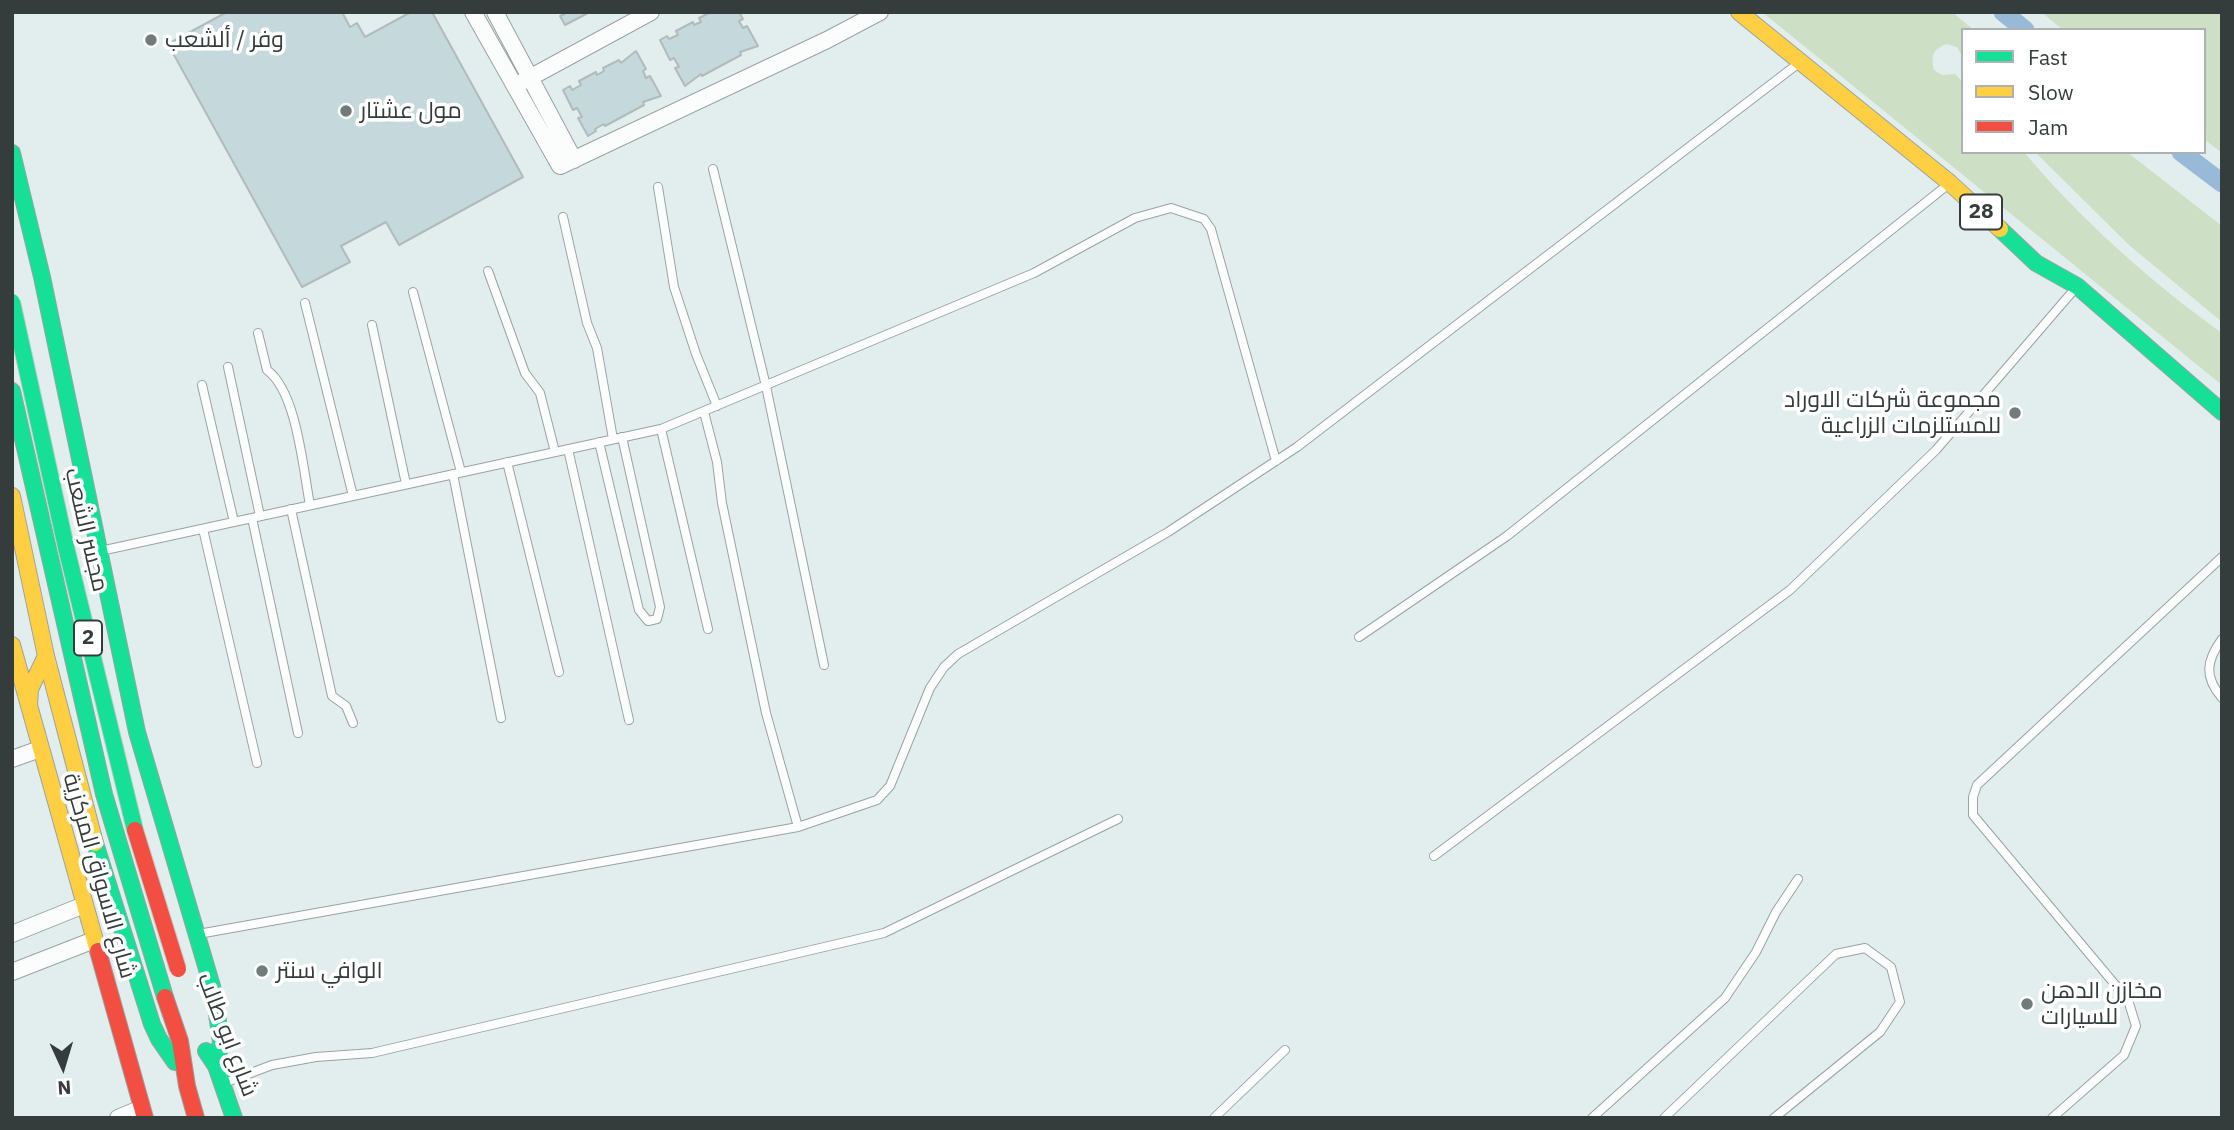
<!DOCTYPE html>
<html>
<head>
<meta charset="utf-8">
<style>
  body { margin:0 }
  #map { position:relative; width:2234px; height:1130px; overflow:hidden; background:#e2eeed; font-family:"IBM Plex Sans",sans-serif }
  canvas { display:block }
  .frame { position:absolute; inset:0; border:14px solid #343d3c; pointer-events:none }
  .legend { position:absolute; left:1961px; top:28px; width:245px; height:126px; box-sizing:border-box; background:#fff; border:2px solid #aeb1b1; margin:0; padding:9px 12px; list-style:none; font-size:21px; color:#343d3c }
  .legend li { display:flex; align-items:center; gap:14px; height:35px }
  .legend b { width:35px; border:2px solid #aeb1b1 }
  .north { position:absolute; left:28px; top:1032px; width:70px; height:70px; -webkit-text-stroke:5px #fff; paint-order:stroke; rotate:176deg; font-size:19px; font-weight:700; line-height:28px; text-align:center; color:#343d3c }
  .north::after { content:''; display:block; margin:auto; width:24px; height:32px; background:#343d3c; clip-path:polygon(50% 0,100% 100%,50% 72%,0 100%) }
</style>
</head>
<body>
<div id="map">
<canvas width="2234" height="1130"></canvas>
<div class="frame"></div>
<ul class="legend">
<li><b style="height:9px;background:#16e098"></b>Fast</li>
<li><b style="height:9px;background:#ffcf43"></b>Slow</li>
<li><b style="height:9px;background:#f24e42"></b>Jam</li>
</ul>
<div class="north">N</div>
</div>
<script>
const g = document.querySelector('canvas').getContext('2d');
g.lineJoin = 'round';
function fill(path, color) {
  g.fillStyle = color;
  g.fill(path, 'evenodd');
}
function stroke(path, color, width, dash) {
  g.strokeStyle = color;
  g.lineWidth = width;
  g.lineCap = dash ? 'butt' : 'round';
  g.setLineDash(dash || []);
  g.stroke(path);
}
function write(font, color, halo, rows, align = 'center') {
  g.font = font + ' "IBM Plex Sans",Cairo,sans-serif';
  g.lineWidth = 7;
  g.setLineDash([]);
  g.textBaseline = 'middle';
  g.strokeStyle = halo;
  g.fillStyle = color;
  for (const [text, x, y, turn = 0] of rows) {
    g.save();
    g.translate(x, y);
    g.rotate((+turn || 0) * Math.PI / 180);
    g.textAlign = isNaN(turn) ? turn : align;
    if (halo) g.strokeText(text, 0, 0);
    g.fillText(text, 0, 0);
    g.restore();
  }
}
fill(new Path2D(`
  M 1762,12 L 1952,12 L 1974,30 L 1963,30 L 1963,58 L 1957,47 L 1946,44 C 1932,51 1931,55 1934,70 L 1942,75 L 1955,74 L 1963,82 L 1963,152 L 2024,152 C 2079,218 2152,283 2222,333 L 2222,385 Z
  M 2041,12 L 2222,12 L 2222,153 L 2204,139 L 2204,30 L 2063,30 Z
  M 2035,152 L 2127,152 L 2222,226 L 2222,322 L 2129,245 Z`), '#cde0c5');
stroke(new Path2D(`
  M 2003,12 L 2025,30
  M 2181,152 L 2222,183`), '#98bad8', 19);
const building = new Path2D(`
  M 227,12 L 342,12 L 350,27 L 357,23 L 365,37 L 411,12 L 432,12 L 523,177 L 399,245 L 386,222 L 341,246 L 350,262 L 302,287 L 168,44 Z
  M 564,12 L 587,12 L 588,13 L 565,25 L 560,16 L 565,14 Z
  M 711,12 L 739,12 L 743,19 L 739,21 L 743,28 L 747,26 L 758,46 L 740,52 L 741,55 L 702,76 L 701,74 L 685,86 L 675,68 L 679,67 L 674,58 L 670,60 L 660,40 L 667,36 L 669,39 L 678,35 L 676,31 L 693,22 L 694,25 L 701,22 L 699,18 Z
  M 636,51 L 646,69 L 643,71 L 646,78 L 650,76 L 661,96 L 643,102 L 644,105 L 605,126 L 604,124 L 595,129 L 596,131 L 588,136 L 578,118 L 582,117 L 577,108 L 573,110 L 563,90 L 570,86 L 572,90 L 581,85 L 579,81 L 596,72 L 597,75 L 604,71 L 603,68 L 619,60 L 621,63 Z`);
fill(building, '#c5d8dc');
stroke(building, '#b2bbbc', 2);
const lane = new Path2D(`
  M 713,169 L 766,386 L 824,665
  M 658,187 L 674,287 L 696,354 L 717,406
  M 563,217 L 587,323 L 597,348 L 613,439
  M 488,271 L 525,373 L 540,393 L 555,452
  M 413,292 L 461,472
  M 305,303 L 353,496
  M 372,325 L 406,484
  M 258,333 L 267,370 C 297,392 303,469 310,505
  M 228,367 L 260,516
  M 202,385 L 234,522
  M 704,412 L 717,462 L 722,503 L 766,713 L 798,827
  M 661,429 L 708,629
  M 599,442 L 639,610 L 648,621 L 657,619 L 660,607 L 622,437
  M 568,449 L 629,720
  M 507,462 L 559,672
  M 453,474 L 501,718
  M 291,509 L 332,696 L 346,706 L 353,723
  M 252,518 L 298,733
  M 203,529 L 257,763
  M 105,550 L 661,429 L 1034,273 L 1135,218 L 1171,208 L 1204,219 L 1211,229 L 1276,461
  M 1359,637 L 1507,536 L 1945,187
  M 2222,639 C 2206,661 2204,677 2222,698
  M 1434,856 L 1790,590 L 1936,450 L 2073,291
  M 204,933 L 798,827 L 877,800 L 890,786 L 930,688 L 944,667 L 958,654 L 1168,532 L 1297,447 L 1795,66
  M 227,1082 L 272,1065 L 316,1057 L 372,1053 L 884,933 L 1118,819
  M 1214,1118 L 1285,1050
  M 1592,1118 L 1725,998 L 1756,952 L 1776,912 L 1798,879
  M 1664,1118 L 1836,954 L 1865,948 L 1891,967 L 1900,1002 L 1880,1032 L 1774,1118
  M 2052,1118 L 2124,1055 L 2136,1026 L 2128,1000 L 1973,815 L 1973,797 L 1977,785 L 2222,557`);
const street = new Path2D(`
  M 473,12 L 560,166 L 827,40 L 880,12
  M 495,12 L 574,160
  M 522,82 L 651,12
  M 12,759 L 40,749
  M 12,934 L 84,905
  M 12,972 L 94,940
  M 118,1118 L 142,1108`);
const fast = new Path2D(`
  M 12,153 L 42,277 L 137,732 L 214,993 L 221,1042 L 216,1066
  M 2000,229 L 2036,263 L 2077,286 L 2222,412
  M 12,391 L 104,794 L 165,997
  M 95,843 L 152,1024 L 159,1039 L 175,1062
  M 206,1051 L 216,1066 L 234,1118`);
const slow = new Path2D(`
  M 1739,12 L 1950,183 L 2000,229
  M 12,496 L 46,656 L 95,843
  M 12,645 L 98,951
  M 29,706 L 30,689 L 46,656`);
const jam = new Path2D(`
  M 98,951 L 145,1118
  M 165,997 L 180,1041 L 187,1086 L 196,1118`);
stroke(lane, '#9aa3a2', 10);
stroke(street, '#9aa3a2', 18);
stroke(fast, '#9aa3a2', 18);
stroke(slow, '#9aa3a2', 18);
stroke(jam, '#9aa3a2', 18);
stroke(lane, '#fbfcfc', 8);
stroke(street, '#fbfcfc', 16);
stroke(fast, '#16e098', 16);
stroke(slow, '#ffcf43', 16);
stroke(jam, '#f24e42', 16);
const fastBridge = new Path2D(`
  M 12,302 L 66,547 L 135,830`);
const jamBridge = new Path2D(`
  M 135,830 L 178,969`);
stroke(fastBridge, '#c4caca', 18, []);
stroke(jamBridge, '#c4caca', 18, []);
stroke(fastBridge, '#16e098', 16);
stroke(jamBridge, '#f24e42', 16);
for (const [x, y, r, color] of [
  [151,40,7,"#717b7a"],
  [346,111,7,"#717b7a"],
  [2015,413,7,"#717b7a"],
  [262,971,7,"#717b7a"],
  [2027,1004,7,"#717b7a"]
]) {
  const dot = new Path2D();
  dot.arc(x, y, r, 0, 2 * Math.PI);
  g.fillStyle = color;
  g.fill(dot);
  stroke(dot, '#fff', 2.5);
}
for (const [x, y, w] of [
  [1981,212,42],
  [88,638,28]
]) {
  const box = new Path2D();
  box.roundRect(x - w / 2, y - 17.5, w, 35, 5);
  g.fillStyle = '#fff';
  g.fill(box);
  stroke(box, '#343d3c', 2);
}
write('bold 21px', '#343d3c', null, [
  ["28",1981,212],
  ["2",88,638]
]);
write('23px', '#343d3c', '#fff', [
  ["وفر / ألشعب",165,40],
  ["مول عشتار",360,111],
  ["مجموعة شركات الاوراد",2001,400,"right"],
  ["للمستلزمات الزراعية",2001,426,"right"],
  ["الوافي سنتر",276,971],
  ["مخازن الدهن",2041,991],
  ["للسيارات",2041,1017]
], 'left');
write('23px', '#343d3c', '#fff', [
  ["مجسر الشعب",86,530,77],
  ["شارع الاسواق المركزية",99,876,74],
  ["شارع ابو طالب",227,1035,69]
]);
</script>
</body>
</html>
